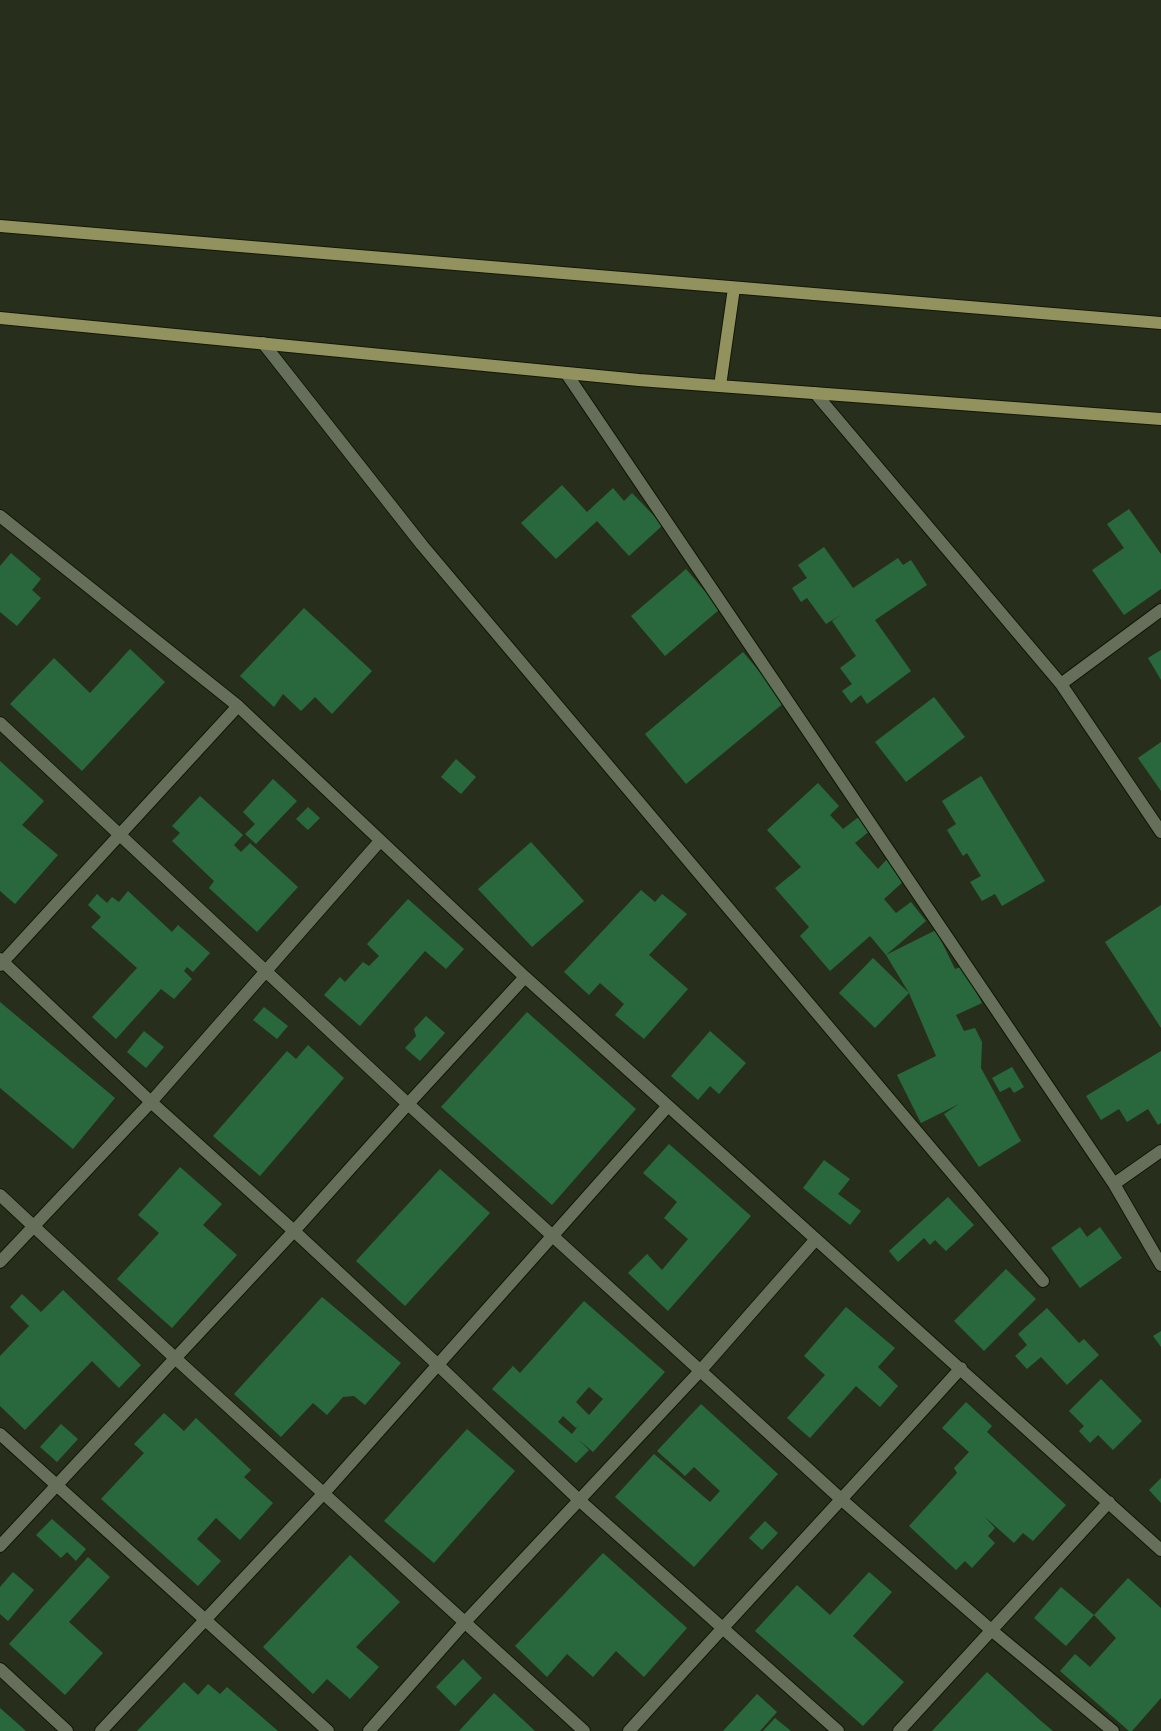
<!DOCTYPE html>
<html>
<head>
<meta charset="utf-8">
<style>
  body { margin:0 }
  canvas { display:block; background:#272f1c }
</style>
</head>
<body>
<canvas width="1161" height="1731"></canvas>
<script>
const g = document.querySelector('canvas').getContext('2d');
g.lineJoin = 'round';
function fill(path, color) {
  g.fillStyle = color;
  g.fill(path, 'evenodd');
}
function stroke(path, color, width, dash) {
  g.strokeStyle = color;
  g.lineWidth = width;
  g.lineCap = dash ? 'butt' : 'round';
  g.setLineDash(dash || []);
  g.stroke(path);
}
fill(new Path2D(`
  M 562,485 L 587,512 L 613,488 L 624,501 L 632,493 L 663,525 L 629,556 L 597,521 L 556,559 L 521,523 Z
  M 1129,509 L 1161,554 L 1161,589 L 1124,615 L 1092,570 L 1124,548 L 1107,524 Z
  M 824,547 L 853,588 L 898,558 L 903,565 L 911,560 L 927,585 L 875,620 L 911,671 L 867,704 L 861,695 L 851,703 L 842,691 L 852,684 L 840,668 L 856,656 L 832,621 L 842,614 L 826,624 L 807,598 L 801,602 L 792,588 L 807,578 L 798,565 Z
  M 11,553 L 41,579 L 32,590 L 41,598 L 17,626 L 0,612 L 0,566 Z
  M 686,569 L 720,609 L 665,656 L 631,616 Z
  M 304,608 L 372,671 L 332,714 L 315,697 L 301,711 L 283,694 L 274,707 L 240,676 Z
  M 130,649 L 165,682 L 82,771 L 10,704 L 54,658 L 90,693 Z
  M 1161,650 L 1161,680 L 1148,658 Z
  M 743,652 L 785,702 L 686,784 L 645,734 Z
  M 934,697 L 965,737 L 906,782 L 875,742 Z
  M 1161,742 L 1161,791 L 1138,758 Z
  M 456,759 L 476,777 L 461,794 L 441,777 Z
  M 0,761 L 44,801 L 22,825 L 58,855 L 15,904 L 0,891 Z
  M 981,776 L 1045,881 L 1002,906 L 995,894 L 982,901 L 970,882 L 981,876 L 967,853 L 963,856 L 947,830 L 956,824 L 942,801 Z
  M 273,779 L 297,801 L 256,844 L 245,834 L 255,824 L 243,812 Z
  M 818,783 L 839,806 L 830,815 L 843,829 L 860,816 L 872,829 L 855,843 L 878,869 L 887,859 L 905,880 L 884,899 L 896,913 L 911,902 L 926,921 L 886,955 L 936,930 L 955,969 L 963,966 L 982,1003 L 956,1015 L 964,1031 L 975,1028 L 982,1042 L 981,1068 L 1021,1141 L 979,1167 L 944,1114 L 959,1104 L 921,1123 L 897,1075 L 936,1056 L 909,993 L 875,1028 L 839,993 L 873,958 L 909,993 L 886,955 L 870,936 L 830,971 L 800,936 L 809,927 L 775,888 L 801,867 L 767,830 Z
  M 200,796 L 243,835 L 234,845 L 241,852 L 250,843 L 298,887 L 257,932 L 209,888 L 214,881 L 172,841 L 180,833 L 172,826 Z
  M 308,807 L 320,818 L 308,830 L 296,819 Z
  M 531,842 L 584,901 L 532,947 L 478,889 Z
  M 641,890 L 655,902 L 662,894 L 687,914 L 649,955 L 688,989 L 644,1039 L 615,1015 L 624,1004 L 600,983 L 589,995 L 564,972 Z
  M 128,891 L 172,932 L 178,925 L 210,953 L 193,972 L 187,967 L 184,971 L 192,979 L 174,999 L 161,989 L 116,1039 L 92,1017 L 137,968 L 91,927 L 101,917 L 88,905 L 97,894 L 107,903 L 112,897 L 119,902 Z
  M 408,899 L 464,949 L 446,969 L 425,951 L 360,1026 L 324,995 L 340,977 L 345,982 L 363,962 L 369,966 L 379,956 L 367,944 Z
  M 1161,905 L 1161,1028 L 1105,942 Z
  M 0,1002 L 115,1098 L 73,1149 L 0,1088 Z
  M 264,1007 L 288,1026 L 277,1039 L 253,1020 Z
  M 527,1012 L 636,1109 L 552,1205 L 441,1107 Z
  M 426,1016 L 445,1033 L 420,1061 L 405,1048 L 416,1036 L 414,1029 Z
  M 144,1031 L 164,1047 L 146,1068 L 127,1052 Z
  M 710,1031 L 746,1063 L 719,1094 L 710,1086 L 698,1100 L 671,1076 Z
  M 308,1045 L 344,1078 L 260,1176 L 213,1136 L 287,1051 L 296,1059 Z
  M 1161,1051 L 1161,1123 L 1158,1125 L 1148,1109 L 1127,1122 L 1119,1109 L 1101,1120 L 1086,1096 Z
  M 1012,1067 L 1024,1087 L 1014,1093 L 1010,1087 L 1000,1092 L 992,1078 Z
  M 669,1144 L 751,1216 L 668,1311 L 628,1273 L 647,1254 L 662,1270 L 688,1239 L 664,1218 L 677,1202 L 643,1173 Z
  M 824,1160 L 850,1179 L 838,1194 L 861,1211 L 850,1225 L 803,1188 Z
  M 180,1167 L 222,1204 L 203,1225 L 237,1255 L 172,1328 L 117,1279 L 159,1233 L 138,1215 Z
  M 440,1169 L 490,1213 L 405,1306 L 356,1261 Z
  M 948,1197 L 974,1225 L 946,1251 L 935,1240 L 930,1245 L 924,1238 L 898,1262 L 889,1251 Z
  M 1080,1227 L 1087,1237 L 1100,1227 L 1122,1258 L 1080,1288 L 1051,1248 Z
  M 1006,1269 L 1036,1299 L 984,1351 L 954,1321 Z
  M 63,1290 L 141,1365 L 119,1388 L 92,1361 L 25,1430 L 0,1406 L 0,1356 L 29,1326 L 10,1307 L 22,1294 L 41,1312 Z
  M 322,1297 L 401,1363 L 365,1405 L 354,1396 L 343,1397 L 327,1415 L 313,1403 L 281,1437 L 234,1394 Z
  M 584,1301 L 665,1372 L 593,1452 L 579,1440 L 589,1450 L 576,1463 L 492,1389 L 513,1366 L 520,1373 ZM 589,1387 L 603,1399 L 589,1415 L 576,1402 ZM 563,1416 L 576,1428 L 579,1425 L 572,1434 L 558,1422 Z
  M 846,1307 L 895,1348 L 878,1367 L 898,1386 L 880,1407 L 856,1386 L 810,1438 L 787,1418 L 825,1375 L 804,1356 Z
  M 1047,1308 L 1079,1343 L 1084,1339 L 1099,1355 L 1067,1385 L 1041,1357 L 1027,1369 L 1015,1356 L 1027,1345 L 1018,1334 Z
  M 1161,1331 L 1161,1347 L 1153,1336 Z
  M 1101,1379 L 1142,1421 L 1113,1450 L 1098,1435 L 1090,1443 L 1079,1431 L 1084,1426 L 1069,1411 Z
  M 966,1402 L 992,1426 L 987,1432 L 1066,1505 L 1033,1541 L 1023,1533 L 1014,1543 L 984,1516 L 995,1528 L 988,1536 L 995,1543 L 972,1568 L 965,1561 L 956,1570 L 909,1526 L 957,1473 L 954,1468 L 969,1452 L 942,1428 Z
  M 701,1404 L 778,1474 L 694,1567 L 615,1497 L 654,1454 L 710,1502 L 720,1491 L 694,1467 L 685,1476 L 657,1451 Z
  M 164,1413 L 184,1431 L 196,1418 L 251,1470 L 244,1477 L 273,1503 L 240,1540 L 216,1518 L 197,1539 L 221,1561 L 198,1586 L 101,1499 L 144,1453 L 134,1444 Z
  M 61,1424 L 78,1439 L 57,1462 L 40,1447 Z
  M 467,1429 L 515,1471 L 434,1563 L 384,1521 Z
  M 1161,1478 L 1161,1503 L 1149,1490 Z
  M 52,1519 L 86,1549 L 76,1561 L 67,1552 L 61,1558 L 36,1535 Z
  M 765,1521 L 778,1533 L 762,1550 L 749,1538 Z
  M 603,1553 L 687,1628 L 644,1677 L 616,1651 L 593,1677 L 567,1654 L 547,1677 L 515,1646 Z
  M 350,1555 L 400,1602 L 356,1647 L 379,1667 L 350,1699 L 327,1679 L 313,1694 L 263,1647 Z
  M 88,1557 L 110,1577 L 69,1622 L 103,1653 L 65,1695 L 9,1644 Z
  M 13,1572 L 34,1590 L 8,1621 L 0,1614 L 0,1587 Z
  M 869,1572 L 892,1592 L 853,1636 L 904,1682 L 863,1726 L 755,1631 L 797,1585 L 830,1615 Z
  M 1128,1578 L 1161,1608 L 1161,1698 L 1132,1731 L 1129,1731 L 1060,1671 L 1075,1654 L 1090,1667 L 1116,1638 L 1094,1615 Z
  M 1061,1587 L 1094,1615 L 1066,1646 L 1034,1618 Z
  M 463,1659 L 482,1678 L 455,1706 L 436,1687 Z
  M 987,1672 L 1041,1721 L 1053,1731 L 932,1731 Z
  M 184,1682 L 198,1695 L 208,1684 L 220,1694 L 227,1687 L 278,1731 L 137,1731 Z
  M 494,1693 L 535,1731 L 459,1731 Z
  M 757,1694 L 777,1712 L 760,1731 L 723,1731 Z
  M 0,1708 L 26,1731 L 0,1731 Z
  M 775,1718 L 791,1731 L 763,1731 Z`), '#28683c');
const street = new Path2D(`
  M 263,343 L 422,545 L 1043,1281
  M 566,373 L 1114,1184 L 1161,1265
  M 815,393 L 1061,684 L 1161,832
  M 0,516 L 238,706 L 525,977 L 1161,1550
  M 1061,684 L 1161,610
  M 0,723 L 408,1104 L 842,1500 L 990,1629 L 1113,1731
  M 0,959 L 151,1102 L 294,1231 L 438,1365 L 579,1500 L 838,1731
  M 0,965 L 238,706
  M 1114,1184 L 1161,1151
  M 0,1195 L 175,1358 L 584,1731
  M 0,1262 L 151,1102 L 380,841
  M 0,1434 L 328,1731
  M 0,1546 L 294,1231 L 408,1104 L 525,977
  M 0,1669 L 67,1731
  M 101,1731 L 323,1494 L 667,1107
  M 369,1731 L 465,1622 L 701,1370 L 816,1239
  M 629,1731 C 739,1609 851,1490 961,1368
  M 899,1731 L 1109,1502`);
const primary = new Path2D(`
  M 0,226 L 1161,323
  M 0,318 L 639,380 L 1161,419
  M 720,386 L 734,288`);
stroke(street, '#101706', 14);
stroke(primary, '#101706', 14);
stroke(street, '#666f5a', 12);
stroke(primary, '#92925e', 12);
</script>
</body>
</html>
